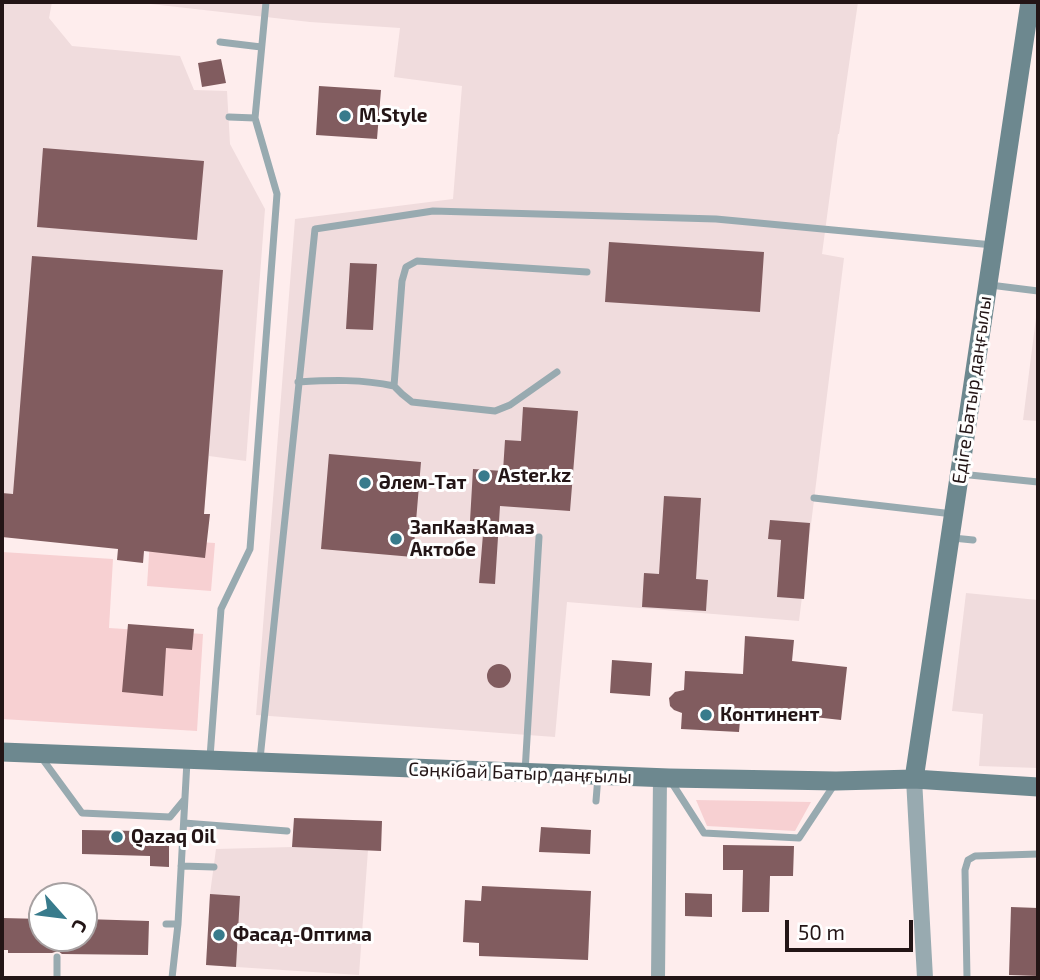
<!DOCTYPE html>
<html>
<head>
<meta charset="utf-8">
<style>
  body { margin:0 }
  #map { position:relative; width:1040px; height:980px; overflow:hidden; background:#feeded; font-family:"Exo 2",sans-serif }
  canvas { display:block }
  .frame { position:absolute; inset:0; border:4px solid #231516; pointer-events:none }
  .north { position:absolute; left:28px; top:882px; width:70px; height:70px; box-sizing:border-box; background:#fff; border:2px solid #a7a1a2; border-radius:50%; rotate:118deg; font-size:19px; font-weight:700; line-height:28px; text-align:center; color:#231516 }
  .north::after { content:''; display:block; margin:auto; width:24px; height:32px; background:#387b8c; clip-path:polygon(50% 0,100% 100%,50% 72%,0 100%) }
  .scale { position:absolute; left:785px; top:920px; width:128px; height:32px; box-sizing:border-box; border:4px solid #231516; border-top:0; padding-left:9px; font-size:21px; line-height:24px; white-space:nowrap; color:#231516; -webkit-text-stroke:5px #fff; paint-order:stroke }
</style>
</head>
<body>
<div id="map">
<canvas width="1040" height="980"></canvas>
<div class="frame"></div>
<div class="north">С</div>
<div class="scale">50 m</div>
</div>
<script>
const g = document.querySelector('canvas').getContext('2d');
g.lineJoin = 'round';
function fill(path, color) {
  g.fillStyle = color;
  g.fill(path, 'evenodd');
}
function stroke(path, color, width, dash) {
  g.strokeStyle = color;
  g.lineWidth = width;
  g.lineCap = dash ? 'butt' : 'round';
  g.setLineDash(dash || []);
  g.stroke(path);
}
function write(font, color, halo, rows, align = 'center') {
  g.font = font + ' "Exo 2",sans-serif';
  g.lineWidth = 6;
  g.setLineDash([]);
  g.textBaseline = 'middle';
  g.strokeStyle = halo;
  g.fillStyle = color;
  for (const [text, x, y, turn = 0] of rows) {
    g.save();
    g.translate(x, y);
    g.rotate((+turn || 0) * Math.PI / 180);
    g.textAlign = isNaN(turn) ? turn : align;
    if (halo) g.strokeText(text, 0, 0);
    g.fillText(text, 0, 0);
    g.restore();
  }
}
fill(new Path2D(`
  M 2,2 L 52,2 L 49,18 L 72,46 L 180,56 L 194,90 L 227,91 L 230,144 L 265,209 L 246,461 L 209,456 L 202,535 L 2,519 Z
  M 133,2 L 858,2 L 839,134 L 838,134 L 822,254 L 844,258 L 799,621 L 567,602 L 555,737 L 256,715 L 295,219 L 453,199 L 462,86 L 394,77 L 400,28 L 310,22 Z
  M 1038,302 L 1038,421 L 1023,420 Z
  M 966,593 L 1038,600 L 1038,768 L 979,766 L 983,714 L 952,711 Z
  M 292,847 L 368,850 L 359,975 L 206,965 L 210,894 L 216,849 Z`), '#f0dcdd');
fill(new Path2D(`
  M 150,539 L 215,543 L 211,591 L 147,586 Z
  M 2,552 L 113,559 L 109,628 L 203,634 L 197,731 L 2,719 Z
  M 696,800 L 811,802 L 795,831 L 707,826 Z`), '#f7d0d2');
fill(new Path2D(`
  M 221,59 L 226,83 L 202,87 L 198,63 Z
  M 319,86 L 381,90 L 377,139 L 316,135 Z
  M 43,148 L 204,161 L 197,240 L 37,227 Z
  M 609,242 L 764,252 L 760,312 L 605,302 Z
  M 32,256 L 223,270 L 204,514 L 210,514 L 205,558 L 144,551 L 143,563 L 117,560 L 118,549 L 2,537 L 2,493 L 13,494 Z
  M 350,263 L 377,264 L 373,330 L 346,329 Z
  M 523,407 L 578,411 L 570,511 L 500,506 L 495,584 L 479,583 L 484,522 L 470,521 L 473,469 L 503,471 L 505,440 L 521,441 Z
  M 329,454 L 421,462 L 413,557 L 321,549 Z
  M 664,496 L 701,498 L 696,579 L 708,580 L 706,611 L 642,607 L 644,573 L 659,574 Z
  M 770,520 L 810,523 L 804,599 L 777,597 L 781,540 L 768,539 Z
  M 128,624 L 194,629 L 192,650 L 166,648 L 163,696 L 122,692 Z
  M 745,636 L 794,640 L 792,661 L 847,667 L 841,720 L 805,716 L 806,713 L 741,709 L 739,732 L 681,729 L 682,713 L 674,710 L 670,706 L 669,698 L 675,692 L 684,690 L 685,671 L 743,674 Z
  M 612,660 L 652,663 L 650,696 L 610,693 Z
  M487 676a12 12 0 1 1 24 0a12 12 0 1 1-24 0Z
  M 294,818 L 382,821 L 381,851 L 292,847 Z
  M 541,827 L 591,830 L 590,854 L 539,852 Z
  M 82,830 L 141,831 L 141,840 L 169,841 L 169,867 L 150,866 L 150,856 L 82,854 Z
  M 723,845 L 794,846 L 793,876 L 770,876 L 769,912 L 742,912 L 743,870 L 723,870 Z
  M 482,886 L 591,891 L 588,960 L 479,956 L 479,943 L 463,942 L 465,900 L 481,901 Z
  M 685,893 L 712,894 L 712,917 L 685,916 Z
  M 210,894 L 240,896 L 236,967 L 206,965 Z
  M 1011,907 L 1038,908 L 1038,976 L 1009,975 Z
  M 2,918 L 42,919 L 42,938 L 84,938 L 84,919 L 149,921 L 148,955 L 62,954 L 58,951 L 52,953 L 8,953 L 8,950 L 2,950 Z`), '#815c5f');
stroke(new Path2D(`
  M 220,42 L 261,47
  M 229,117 L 255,118
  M 990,285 L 1038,291
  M 298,382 C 331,380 362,379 394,386 L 402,281 L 406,267 L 417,261 L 587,272
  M 394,386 L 402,394 L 412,402 L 495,411 L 510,405 L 557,372
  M 960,474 L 1038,482
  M 814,498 L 953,514
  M 953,538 L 973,540
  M 41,757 L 82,813 L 170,817 L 184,800
  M 210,757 L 221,609 L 250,549 L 277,194 L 255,118 L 266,2
  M 260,759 L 315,229 L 433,211 L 716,219 L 993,245
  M 525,772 L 539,537
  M 670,780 L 704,833 L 799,838 L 834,785
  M 596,801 L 598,776
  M 184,823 L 287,831
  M 181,866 L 214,867
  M 166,924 L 178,924
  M 57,978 L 57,957
  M 172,978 L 178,924 L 187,761
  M 967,978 L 965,870 L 968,860 L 975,856 L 1038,854`), '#98aab0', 7);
stroke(new Path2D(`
  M 658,978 L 660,778`), '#98aab0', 14);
stroke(new Path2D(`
  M 914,779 L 925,978`), '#98aab0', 16);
stroke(new Path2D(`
  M 2,752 L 669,778 L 836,781 L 914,779 L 1038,787
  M 914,779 L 1030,2`), '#6d888f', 19);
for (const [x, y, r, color] of [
  [345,116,7,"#387b8c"],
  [484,476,7,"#387b8c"],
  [365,483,7,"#387b8c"],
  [396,539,7,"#387b8c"],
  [706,715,7,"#387b8c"],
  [117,837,7,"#387b8c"],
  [219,935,7,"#387b8c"]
]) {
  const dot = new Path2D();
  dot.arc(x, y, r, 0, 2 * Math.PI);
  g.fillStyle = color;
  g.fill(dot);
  stroke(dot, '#fff', 2.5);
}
write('bold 19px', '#231516', '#fff', [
  ["M.Style",359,116],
  ["Aster.kz",498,476],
  ["Әлем-Тат",379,483],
  ["ЗапКазКамаз",410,528],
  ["Актобе",410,550],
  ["Континент",720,715],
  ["Qazaq Oil",131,837],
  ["Фасад-Оптима",233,935]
], 'left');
write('19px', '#231516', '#fff', [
  ["Едіге Батыр даңғылы",972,390,-82],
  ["Сәңкібай Батыр даңғылы",520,773,2]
]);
</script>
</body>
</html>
